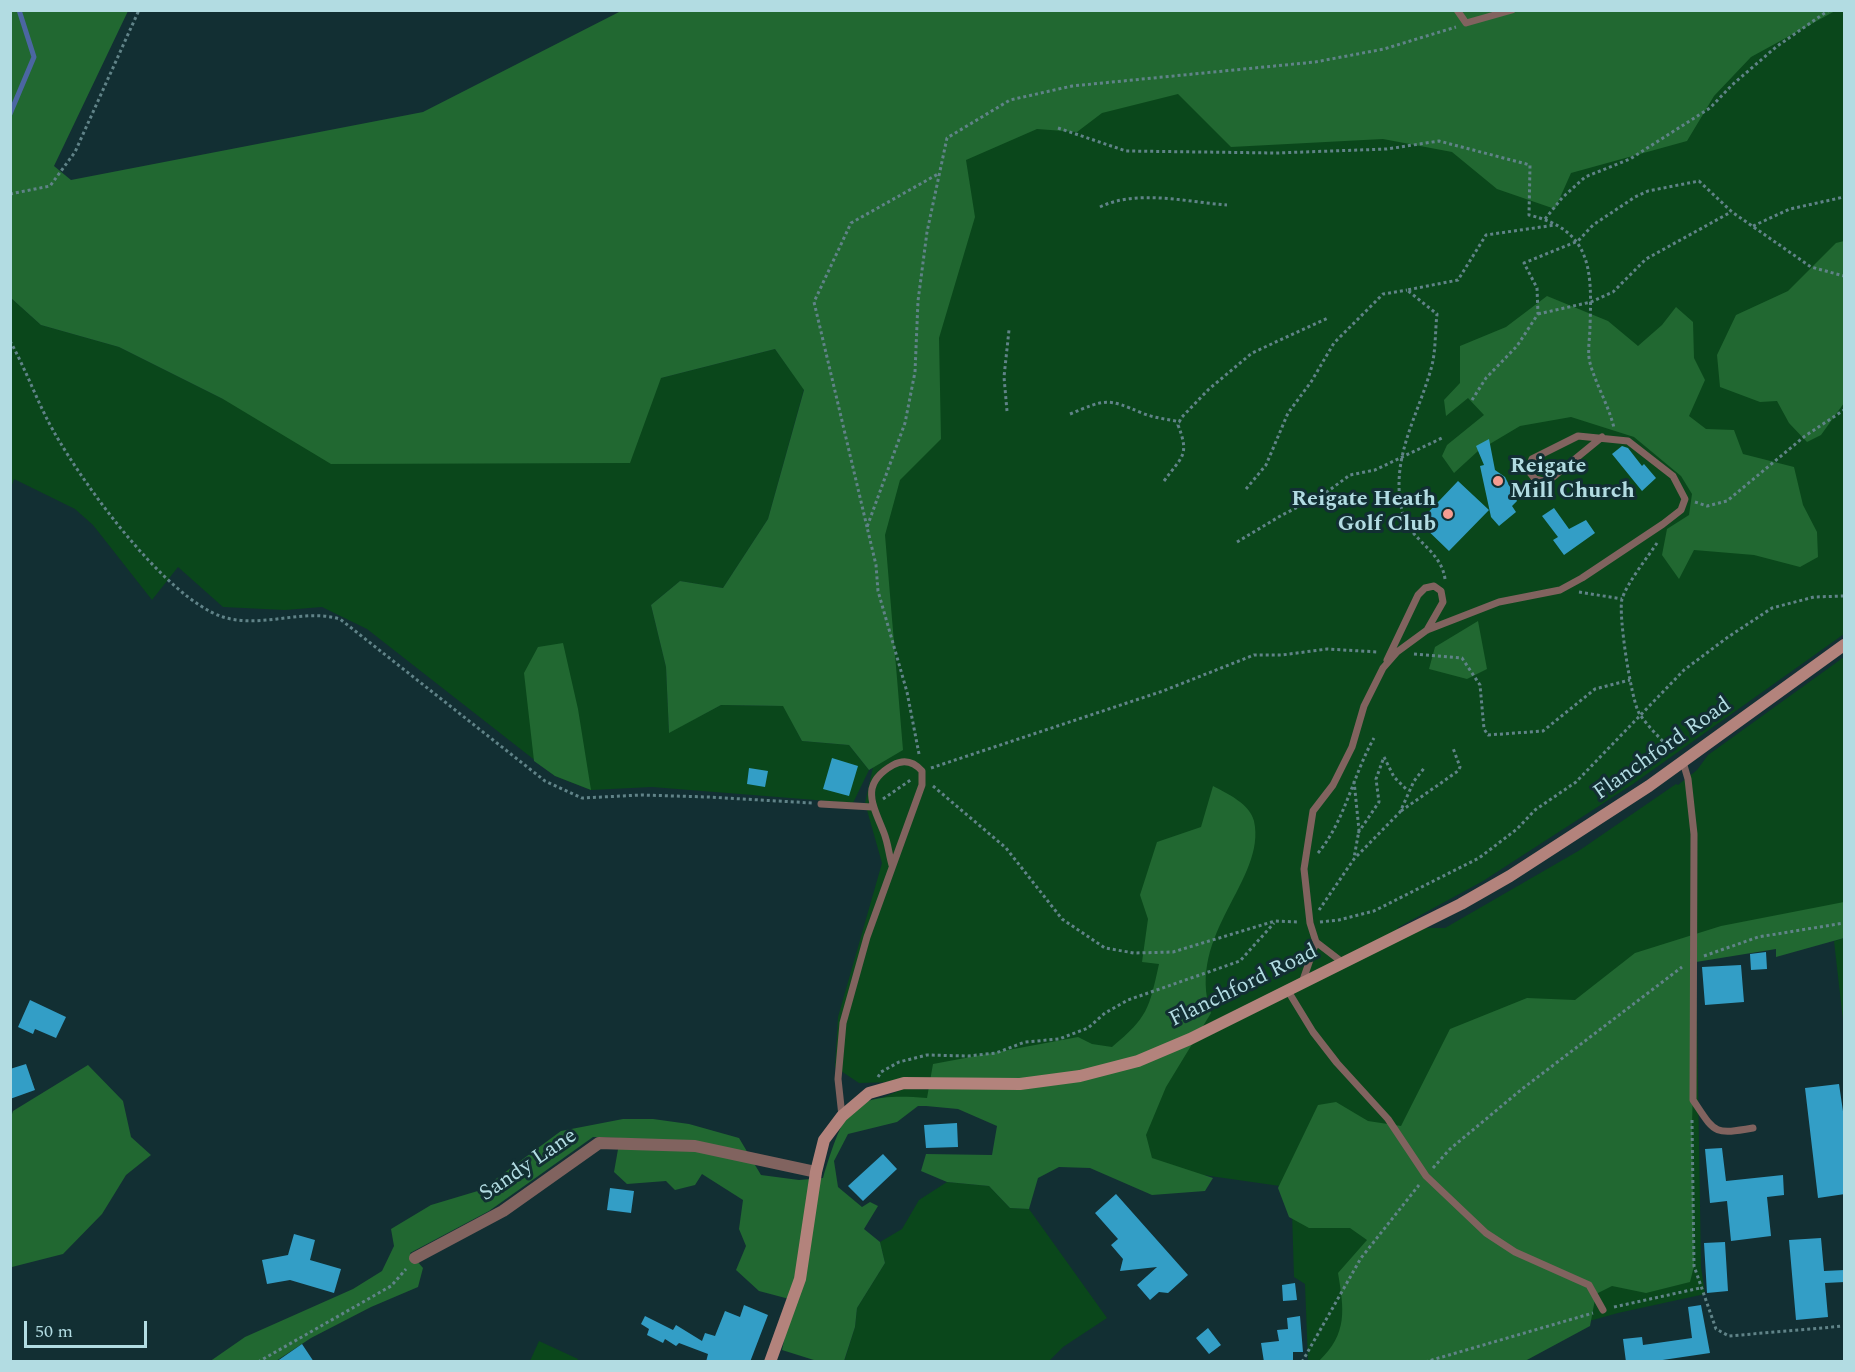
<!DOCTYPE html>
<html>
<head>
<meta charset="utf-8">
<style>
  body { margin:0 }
  #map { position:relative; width:1855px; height:1372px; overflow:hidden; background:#122f33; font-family:Spectral,serif }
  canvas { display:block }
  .frame { position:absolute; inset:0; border:12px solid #b2dce2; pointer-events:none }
  .scale { position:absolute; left:24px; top:1321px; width:123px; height:27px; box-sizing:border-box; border:3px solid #b2dce2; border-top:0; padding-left:8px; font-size:18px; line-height:21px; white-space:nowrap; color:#b2dce2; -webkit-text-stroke:4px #122f33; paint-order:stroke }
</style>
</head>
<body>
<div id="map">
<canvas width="1855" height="1372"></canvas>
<div class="frame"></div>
<div class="scale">50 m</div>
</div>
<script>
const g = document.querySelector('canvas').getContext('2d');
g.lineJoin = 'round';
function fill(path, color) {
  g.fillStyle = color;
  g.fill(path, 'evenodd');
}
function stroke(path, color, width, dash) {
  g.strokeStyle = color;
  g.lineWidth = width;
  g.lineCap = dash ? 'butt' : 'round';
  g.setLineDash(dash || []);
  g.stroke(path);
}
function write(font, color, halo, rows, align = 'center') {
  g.font = font + ' Spectral,serif';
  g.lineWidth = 6;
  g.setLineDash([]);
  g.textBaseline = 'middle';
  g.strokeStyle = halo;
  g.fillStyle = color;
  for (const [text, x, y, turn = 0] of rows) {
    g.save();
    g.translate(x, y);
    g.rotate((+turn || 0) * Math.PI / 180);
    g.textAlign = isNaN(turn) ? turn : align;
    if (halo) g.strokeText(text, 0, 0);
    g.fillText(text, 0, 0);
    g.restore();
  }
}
fill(new Path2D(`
  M 1333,11 L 1844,11 L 1844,634 L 1633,784 L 1483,881 L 1397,928 L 1445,928 L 1580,850 L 1676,784 L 1678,785 L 1697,770 L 1708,755 L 1844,657 L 1844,932 L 1696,956 L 1701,1267 L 1705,1294 L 1618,1313 L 1446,1361 L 1308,1361 L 1305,1284 L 1294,1277 L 1292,1212 L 1280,1186 L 1182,1172 L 1031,1107 L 870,1103 L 903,1089 L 961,1090 L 930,1081 L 859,1083 L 835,1067 L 838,1017 L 882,863 L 865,803 L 873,767 L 865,695 L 932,142 Z
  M 11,298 L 41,325 L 119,347 L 223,399 L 661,378 L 775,349 L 804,389 L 768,519 L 723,588 L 680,581 L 651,605 L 666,667 L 669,732 L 721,705 L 784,706 L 802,741 L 849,745 L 869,770 L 853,803 L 652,787 L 591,790 L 555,776 L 367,629 L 322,607 L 285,610 L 223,607 L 178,567 L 152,600 L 93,525 L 75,509 L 14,479 L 11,488 Z
  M 1844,938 L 1844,1029 L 1834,941 Z
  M 947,1182 L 989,1186 L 1010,1208 L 1029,1209 L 1107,1318 L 1063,1347 L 1049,1361 L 844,1362 L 855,1327 L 857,1308 L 885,1263 L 880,1242 L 902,1229 L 919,1200 Z
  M 539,1341 L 578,1359 L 577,1361 L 530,1361 Z`), '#0a471b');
fill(new Path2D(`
  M 11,11 L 128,11 L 54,166 L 71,180 L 423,112 L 621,11 L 1835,11 L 1751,57 L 1714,96 L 1687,141 L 1571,173 L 1555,209 L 1497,189 L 1452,152 L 1383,139 L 1231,147 L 1178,94 L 1102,113 L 1077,132 L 1037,129 L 966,160 L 975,217 L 939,338 L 941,439 L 900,480 L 885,535 L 903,750 L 869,770 L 849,745 L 802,741 L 783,706 L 721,705 L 669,733 L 666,667 L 651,605 L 680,581 L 723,588 L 768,519 L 804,390 L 775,349 L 661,378 L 630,463 L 331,464 L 223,399 L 119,347 L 41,325 L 11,298 Z
  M 1844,241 L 1844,403 L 1821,435 L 1807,442 L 1789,423 L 1777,401 L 1760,402 L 1720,387 L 1717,355 L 1736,315 L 1788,291 L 1836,243 Z
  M 1547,296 L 1608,321 L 1638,346 L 1662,325 L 1676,307 L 1693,322 L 1694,358 L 1705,380 L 1689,416 L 1706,429 L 1734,430 L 1743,454 L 1794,467 L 1803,505 L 1817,532 L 1818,557 L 1800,567 L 1754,555 L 1694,550 L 1679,579 L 1662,555 L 1667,529 L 1689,515 L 1692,494 L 1681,476 L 1634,437 L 1571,417 L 1520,426 L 1478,451 L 1454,473 L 1442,456 L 1447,445 L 1484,415 L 1468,398 L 1446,416 L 1444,400 L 1460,383 L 1460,346 L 1506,327 Z
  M 1478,621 L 1487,669 L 1467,679 L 1429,669 L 1435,647 Z
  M 563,643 L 578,709 L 591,790 L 555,776 L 534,761 L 524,673 L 538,647 Z
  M 1213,786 C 1228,794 1250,804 1254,821 C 1267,880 1185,934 1211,1013 L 1166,1087 L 1146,1135 L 1152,1158 L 1213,1178 L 1205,1191 L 1152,1195 L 1090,1168 L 1059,1167 L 1038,1178 L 1029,1209 L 1010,1208 L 989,1186 L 947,1182 L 921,1171 L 926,1154 L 992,1155 L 997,1126 L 958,1109 L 926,1106 L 918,1106 L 897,1122 L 848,1134 L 834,1161 L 838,1187 L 862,1207 L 870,1202 L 878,1206 L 864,1229 L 880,1242 L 885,1263 L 857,1308 L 855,1327 L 844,1361 L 817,1361 L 782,1350 L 793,1300 L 759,1291 L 736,1270 L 746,1246 L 739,1229 L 743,1200 L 702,1174 L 695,1185 L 675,1190 L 666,1181 L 627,1184 L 614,1172 L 620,1138 L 593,1137 L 489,1211 L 410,1253 L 423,1268 L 418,1287 L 371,1307 L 311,1338 L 276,1361 L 209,1362 L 245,1337 L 353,1289 L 382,1271 L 394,1246 L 391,1229 L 431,1205 L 481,1190 L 561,1131 L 623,1119 L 653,1119 L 689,1124 L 739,1138 L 761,1175 L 799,1180 L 823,1178 C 845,1108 849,1092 927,1098 L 933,1064 L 1078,1037 L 1092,1044 L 1112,1047 C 1148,1017 1149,1009 1159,964 L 1142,962 L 1148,919 L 1140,895 L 1157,842 L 1201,827 Z
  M 1844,902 L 1844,938 L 1776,957 L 1776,949 L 1696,962 L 1692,1126 L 1694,1266 L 1690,1282 L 1646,1293 L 1612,1286 L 1596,1294 L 1590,1326 L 1525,1361 L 1319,1361 C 1348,1333 1344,1310 1338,1273 L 1367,1240 L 1350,1228 L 1309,1228 L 1289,1217 L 1278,1188 L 1318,1105 L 1336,1102 L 1368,1121 L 1401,1126 L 1450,1029 L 1527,998 L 1575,1000 L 1635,953 L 1721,926 Z
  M 88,1065 L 123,1101 L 131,1137 L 151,1155 L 126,1175 L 102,1214 L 63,1254 L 12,1267 L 11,1117 L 13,1111 Z`), '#216831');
stroke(new Path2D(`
  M 10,114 L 34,57 L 19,10`), '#4b66a2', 5);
fill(new Path2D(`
  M 1489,439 L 1495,470 L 1505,477 L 1517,501 L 1512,506 L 1516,512 L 1499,526 L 1491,517 L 1480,466 L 1484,465 L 1476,446 Z
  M 1622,446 L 1628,448 L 1642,466 L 1644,464 L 1656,478 L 1642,491 L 1612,454 Z
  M 1458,481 L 1489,510 L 1449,551 L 1419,522 Z
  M 1554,508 L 1569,529 L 1586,520 L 1595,533 L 1564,555 L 1553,540 L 1558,537 L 1542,516 Z
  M 832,758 L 858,766 L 849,796 L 823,789 Z
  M 749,768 L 768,771 L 765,787 L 747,784 Z
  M 1766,952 L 1767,969 L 1751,970 L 1750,954 Z
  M 1741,965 L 1744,1002 L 1705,1005 L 1702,967 Z
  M 30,1000 L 66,1017 L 56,1038 L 35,1029 L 33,1034 L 18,1027 Z
  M 26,1064 L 35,1090 L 10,1099 L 10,1069 Z
  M 1839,1084 L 1845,1125 L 1845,1194 L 1818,1198 L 1805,1088 Z
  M 957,1123 L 958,1147 L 926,1148 L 924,1125 Z
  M 1722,1148 L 1726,1181 L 1783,1175 L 1784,1195 L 1767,1197 L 1771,1236 L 1731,1241 L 1727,1201 L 1710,1203 L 1705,1149 Z
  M 883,1154 L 897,1169 L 863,1201 L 848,1186 Z
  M 610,1188 L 634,1191 L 631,1213 L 607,1210 Z
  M 1116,1194 L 1188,1275 L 1168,1293 L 1159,1292 L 1150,1300 L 1137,1285 L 1157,1267 L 1120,1271 L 1123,1259 L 1111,1245 L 1118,1239 L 1095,1213 Z
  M 294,1234 L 315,1240 L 310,1260 L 341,1269 L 334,1293 L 290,1280 L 267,1284 L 262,1260 L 288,1255 Z
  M 1821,1238 L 1824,1271 L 1845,1270 L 1845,1282 L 1825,1283 L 1828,1317 L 1796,1320 L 1789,1240 Z
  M 1725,1242 L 1728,1291 L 1707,1293 L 1704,1243 Z
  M 1295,1283 L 1297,1300 L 1283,1301 L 1282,1285 Z
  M 744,1305 L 768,1315 L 750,1362 L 706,1362 L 708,1354 L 679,1343 L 676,1346 L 665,1339 L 663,1343 L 647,1335 L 649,1329 L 641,1324 L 645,1316 L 673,1330 L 676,1325 L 702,1341 L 705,1333 L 715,1336 L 725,1311 L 740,1317 Z
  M 1701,1305 L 1710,1353 L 1649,1362 L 1626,1362 L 1623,1339 L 1642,1337 L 1643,1345 L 1692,1338 L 1688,1307 Z
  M 1300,1316 L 1303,1352 L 1293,1352 L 1293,1362 L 1264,1362 L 1261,1343 L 1279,1341 L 1277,1330 L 1288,1329 L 1287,1318 Z
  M 1208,1328 L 1221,1345 L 1209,1354 L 1196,1338 Z
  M 302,1344 L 314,1362 L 276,1362 Z`), '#339ec6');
stroke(new Path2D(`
  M 1058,128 L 1126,151 L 1276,153 L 1387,149 L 1439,141 L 1530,165 L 1529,215 C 1592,230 1592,270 1590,326 C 1590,338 1587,352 1590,363 C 1596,385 1609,406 1614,428
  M 10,194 L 50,186 L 75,152 L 139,10
  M 1100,207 C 1137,189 1186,202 1227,205
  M 1545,219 L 1562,198 L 1585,177 L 1630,159 L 1710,108 L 1732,85 L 1776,47 L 1829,10
  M 1753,226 L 1790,209 L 1844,197
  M 1538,314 L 1591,302 L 1613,292 L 1646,259 L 1731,212
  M 10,341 C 24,366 34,393 47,419 C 75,474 164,598 223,617 C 262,629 302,608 340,619 L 545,781 L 582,798 L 641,795 L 708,797 L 812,803
  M 1472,400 L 1486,378 L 1517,346 L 1538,314 L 1537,288 L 1524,263 L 1578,241 L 1593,225 L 1635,197 L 1648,191 L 1699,181 L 1732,212 L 1811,267 L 1844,276
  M 1007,411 L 1004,377 L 1009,330
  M 1070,414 C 1106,399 1107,398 1142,413 C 1154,418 1167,419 1180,422
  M 1164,481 C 1182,456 1190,456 1178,425 L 1181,418 L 1209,389 L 1252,353 L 1328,318
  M 1246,489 L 1266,465 L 1288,413 L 1311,382 L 1334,343 L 1383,294 L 1407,290
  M 1695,502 L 1707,506 L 1727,501 L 1805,436 L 1844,410
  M 867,527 L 814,302 L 851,223 L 938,174
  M 1237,542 L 1282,515 L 1324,494 L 1350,475 L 1375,470 L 1442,438
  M 1657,543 C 1647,558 1627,583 1622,599 C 1618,614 1631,699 1639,713 C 1648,727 1662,740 1673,752
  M 1445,579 C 1441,549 1408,540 1402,511 C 1390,459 1417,418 1431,369 C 1436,352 1435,331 1437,314 L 1407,290 L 1458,280 L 1486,235 L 1555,225
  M 1579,592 L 1622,599
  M 1414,654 L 1462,658 L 1480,685 L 1484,729 L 1488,735 L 1543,731 L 1595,689 L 1630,680
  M 919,754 L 907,692 L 878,591 L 876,565 L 867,527 L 905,423 L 915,372 L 918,301 L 927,232 L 947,138 L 1010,100 L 1072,86 L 1315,62 L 1384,49 L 1456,27
  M 1384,757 L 1394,777 L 1408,791
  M 931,768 L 1163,691 L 1254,655 L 1282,655 L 1327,649 L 1378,652
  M 1354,781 L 1359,830 L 1354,858
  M 933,786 L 1006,848 L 1062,919 L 1105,948 L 1134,953 L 1173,952 L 1275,921 L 1299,922
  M 883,799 L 912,779
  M 1401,811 L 1458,771 L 1460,767 L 1453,748
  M 1358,833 L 1379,802 L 1376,779 L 1384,757
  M 1318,853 C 1345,821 1353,775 1374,738
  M 1319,910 L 1354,859 L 1400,812 L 1414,781 L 1425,767
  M 1320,922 L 1339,920 L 1374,911 L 1479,858 L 1517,829 L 1535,810 L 1576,782 L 1684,670 L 1728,637 L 1772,608 L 1814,597 L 1844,596
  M 1704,956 L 1758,937 L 1844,923
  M 878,1077 L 881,1072 L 899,1062 L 927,1055 L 968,1056 L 996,1053 L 1025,1042 L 1059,1039 L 1088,1028 L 1105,1013 L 1128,1000 L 1240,961 L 1274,923
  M 1692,1120 L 1694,1266 L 1716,1329 L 1729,1336 L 1844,1326
  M 1433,1168 L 1450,1149 L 1522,1089 L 1682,967
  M 1614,1307 L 1700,1288
  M 258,1362 L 391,1286 L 406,1269
  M 1302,1362 L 1361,1258 L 1419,1185
  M 1425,1362 L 1593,1313`), '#608388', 3, [3, 3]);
stroke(new Path2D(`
  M 1457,10 L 1466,23 L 1512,10
  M 1387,660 L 1418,595 L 1425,588 L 1434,586 L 1441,591 L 1443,602 L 1427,630
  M 1683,762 L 1688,779 L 1694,834 L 1693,1100 C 1715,1133 1713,1135 1753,1128
  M 821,804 L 872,807
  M 1316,942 L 1342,962
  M 1302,983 L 1316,942 L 1310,923 L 1304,869 L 1313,811 L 1333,785 L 1352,747 L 1364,706 L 1383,668 L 1397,652 L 1427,630 L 1499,602 L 1560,590 L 1582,578 L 1663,524 L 1681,510 L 1685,499 L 1673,476 L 1628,441 L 1578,436 L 1532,459 L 1528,470 L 1535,479 L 1547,482 L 1602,437
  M 1288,991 L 1313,1032 L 1337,1063 L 1388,1119 L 1426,1176 L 1486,1233 L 1515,1252 L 1589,1285 L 1603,1310
  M 842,1116 L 838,1079 L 843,1023 L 867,937 L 922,785 L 922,771 C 914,762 904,759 893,765 C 859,784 873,805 884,833 C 888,843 889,855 892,865`), '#81635f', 7);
stroke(new Path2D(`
  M 415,1258 L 503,1211 L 599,1143 L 695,1146 L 816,1172`), '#81635f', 12);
stroke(new Path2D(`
  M 770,1362 L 800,1279 L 816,1172 L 824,1140 L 842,1116 L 869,1093 L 904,1083 L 1020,1084 L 1080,1076 L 1138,1061 L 1190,1039 L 1461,904 L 1510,876 L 1649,786 L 1844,645`), '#b3837c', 12);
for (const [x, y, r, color] of [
  [1498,481,6,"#f59c91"],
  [1448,514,6,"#f59c91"]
]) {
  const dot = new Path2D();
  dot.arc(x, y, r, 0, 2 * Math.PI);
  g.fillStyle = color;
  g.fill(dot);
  stroke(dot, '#122f33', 2);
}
write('bold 22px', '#b2dce2', '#122f33', [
  ["Reigate",1510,468],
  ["Mill Church",1510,493],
  ["Reigate Heath",1436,501,"right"],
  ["Golf Club",1436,526,"right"]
], 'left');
write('22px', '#b2dce2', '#122f33', [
  ["Flanchford Road",1663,750,-35],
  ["Flanchford Road",1244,987,-26],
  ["Sandy Lane",529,1166,-34]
]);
</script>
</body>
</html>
